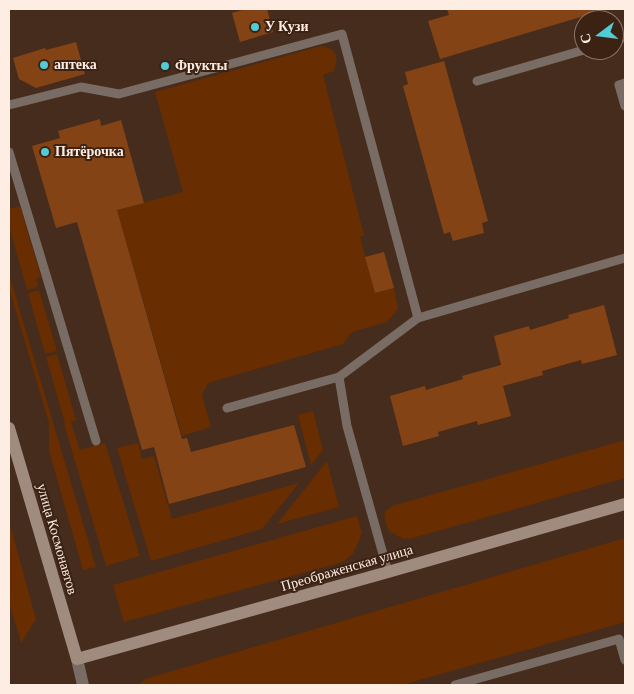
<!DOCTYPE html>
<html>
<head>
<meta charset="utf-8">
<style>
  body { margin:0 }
  #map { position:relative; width:634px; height:694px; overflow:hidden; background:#462c1c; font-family:"Crimson Pro",serif }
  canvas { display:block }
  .frame { position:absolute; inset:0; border:10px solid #feede3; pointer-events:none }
  .north { position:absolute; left:574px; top:10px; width:50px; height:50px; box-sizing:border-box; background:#3b2213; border:1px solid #897366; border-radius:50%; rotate:255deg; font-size:14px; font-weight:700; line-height:20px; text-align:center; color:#feede3 }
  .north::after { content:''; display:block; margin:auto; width:18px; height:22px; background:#51ccd4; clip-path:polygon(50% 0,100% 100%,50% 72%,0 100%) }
</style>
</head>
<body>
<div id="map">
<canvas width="634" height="694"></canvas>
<div class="frame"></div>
<div class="north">С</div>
</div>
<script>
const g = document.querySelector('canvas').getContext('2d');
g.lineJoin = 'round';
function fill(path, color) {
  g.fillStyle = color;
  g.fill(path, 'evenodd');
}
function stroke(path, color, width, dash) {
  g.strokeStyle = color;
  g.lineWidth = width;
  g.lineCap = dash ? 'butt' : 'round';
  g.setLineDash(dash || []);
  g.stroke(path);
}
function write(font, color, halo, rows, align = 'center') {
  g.font = font + ' "Crimson Pro",serif';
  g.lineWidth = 4;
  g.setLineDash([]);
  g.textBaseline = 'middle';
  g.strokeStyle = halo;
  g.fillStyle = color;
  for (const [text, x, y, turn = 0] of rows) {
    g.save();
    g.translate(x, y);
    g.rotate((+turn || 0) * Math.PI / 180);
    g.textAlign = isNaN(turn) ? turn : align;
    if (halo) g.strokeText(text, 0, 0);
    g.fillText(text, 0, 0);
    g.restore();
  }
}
fill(new Path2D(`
  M 321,46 C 337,49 339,57 334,71 L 323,75 L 364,235 L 360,237 L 375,293 L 394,288 L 398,309 L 387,322 L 352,332 L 343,344 L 208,383 L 202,395 L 211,427 L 182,436 L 117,210 L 183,192 L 155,92 Z
  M 20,206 L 41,277 L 36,279 L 38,287 L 27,290 L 9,226 L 9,209 Z
  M 9,274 L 96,567 L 83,570 L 49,451 L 49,423 L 9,288 Z
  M 39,290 L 57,351 L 45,354 L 28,293 Z
  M 57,354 L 76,420 L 71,422 L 80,450 L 105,443 L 140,556 L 106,566 L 64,424 L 65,423 L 46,357 Z
  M 313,411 L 323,450 L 311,465 L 298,415 Z
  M 625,440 L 625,478 L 413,538 L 404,539 L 389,531 L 386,524 L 384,514 L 386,511 L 392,506 Z
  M 138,443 L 142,459 L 154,456 L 172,519 L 299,483 L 262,529 L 151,561 L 117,448 Z
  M 327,461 L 339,507 L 277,524 Z
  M 357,516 L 362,533 L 353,554 L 343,562 L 124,622 L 113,585 Z
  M 9,521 L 36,619 L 21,643 L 9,602 Z
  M 625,538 L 625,622 L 402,685 L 138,685 L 145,679 Z`), '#682d00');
fill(new Path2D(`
  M 246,9 L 267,9 L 273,32 L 240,42 L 232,13 Z
  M 447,9 L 594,9 L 594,13 L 440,59 L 428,21 L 449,15 Z
  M 76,42 L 85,74 L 36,88 L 19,79 L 13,58 L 45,48 L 46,50 Z
  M 444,61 L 488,221 L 482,223 L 484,233 L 453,241 L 450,232 L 444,234 L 403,86 L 408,84 L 405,72 Z
  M 100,119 L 101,126 L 121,120 L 144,203 L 117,210 L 182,439 L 187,438 L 191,452 L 294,425 L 306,467 L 169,504 L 154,447 L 142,450 L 77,222 L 56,228 L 32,146 L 60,138 L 58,131 Z
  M 384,252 L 394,288 L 375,293 L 365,257 Z
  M 604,305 L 617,355 L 582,364 L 581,360 L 542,371 L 543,375 L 503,386 L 511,416 L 478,425 L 477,421 L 438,432 L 439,436 L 403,446 L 390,396 L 425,386 L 426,390 L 463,379 L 462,376 L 501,365 L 494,336 L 529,326 L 530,330 L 569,318 L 568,315 Z`), '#844315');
stroke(new Path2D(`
  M 614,41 L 625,37
  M 477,81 L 584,50
  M 625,83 L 619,85 L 625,106
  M 9,105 L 81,87 L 119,94 L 342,34 L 418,318 L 339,377 L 227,408
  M 9,152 L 96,441
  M 418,318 L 625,258
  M 339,377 L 347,426 L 388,572
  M 455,685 L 619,639 L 625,660`), '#796c64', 9);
stroke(new Path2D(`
  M 77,659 L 83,685`), '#796c64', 12);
stroke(new Path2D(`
  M 9,428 L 77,659 L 388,572 L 625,504`), '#a08b7f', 12);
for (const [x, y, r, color] of [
  [255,27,5,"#51ccd4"],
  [44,65,5,"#51ccd4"],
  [165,66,5,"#51ccd4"],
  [45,152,5,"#51ccd4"]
]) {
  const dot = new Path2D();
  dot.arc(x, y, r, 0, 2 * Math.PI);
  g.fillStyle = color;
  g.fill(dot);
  stroke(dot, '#3b2213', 2);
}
write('bold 14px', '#feede3', '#3b2213', [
  ["У Кузи",265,27],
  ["аптека",54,65],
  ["Фрукты",175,66],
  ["Пятёрочка",55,152]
], 'left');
write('14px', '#feede3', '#3b2213', [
  ["улица Космонавтов",57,539,74],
  ["Преображенская улица",347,568,-16]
]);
</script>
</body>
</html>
